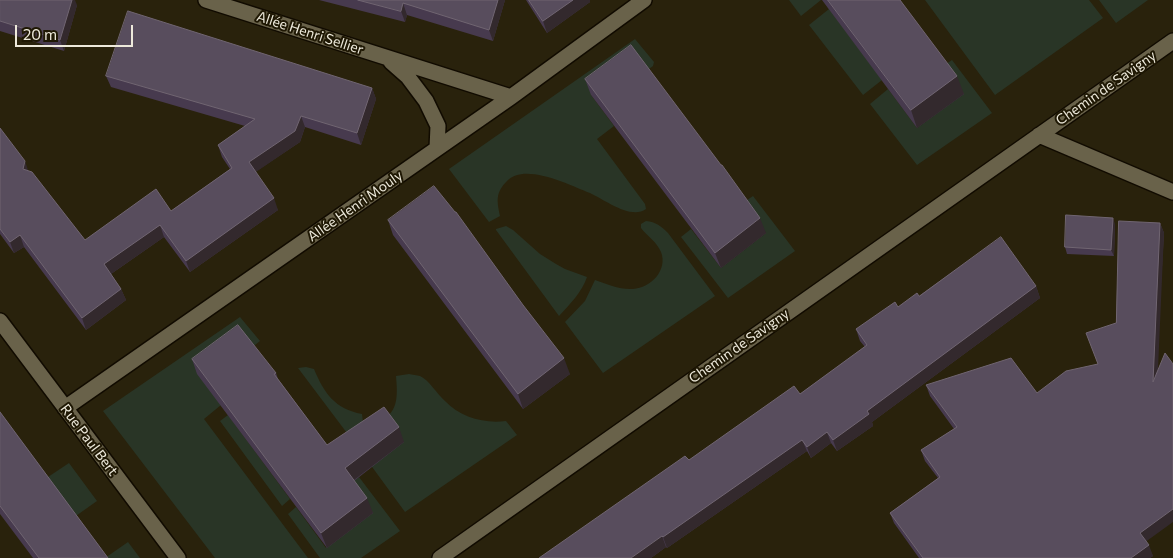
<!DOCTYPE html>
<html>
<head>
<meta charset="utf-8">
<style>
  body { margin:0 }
  #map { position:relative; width:1173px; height:558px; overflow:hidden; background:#29220c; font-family:Commissioner,sans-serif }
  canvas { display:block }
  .scale { position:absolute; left:15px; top:25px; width:118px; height:22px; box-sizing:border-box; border:2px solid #ede9db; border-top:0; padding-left:6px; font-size:15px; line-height:18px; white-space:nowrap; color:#ede9db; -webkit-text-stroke:4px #1f1804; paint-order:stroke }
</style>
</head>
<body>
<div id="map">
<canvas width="1173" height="558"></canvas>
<div class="scale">20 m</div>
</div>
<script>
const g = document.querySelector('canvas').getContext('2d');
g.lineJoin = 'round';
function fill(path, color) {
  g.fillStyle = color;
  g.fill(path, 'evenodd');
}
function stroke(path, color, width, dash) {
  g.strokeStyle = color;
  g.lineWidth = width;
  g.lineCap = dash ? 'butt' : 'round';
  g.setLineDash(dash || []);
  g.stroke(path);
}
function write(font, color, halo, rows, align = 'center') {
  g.font = font + ' Commissioner,sans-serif';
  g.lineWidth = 4;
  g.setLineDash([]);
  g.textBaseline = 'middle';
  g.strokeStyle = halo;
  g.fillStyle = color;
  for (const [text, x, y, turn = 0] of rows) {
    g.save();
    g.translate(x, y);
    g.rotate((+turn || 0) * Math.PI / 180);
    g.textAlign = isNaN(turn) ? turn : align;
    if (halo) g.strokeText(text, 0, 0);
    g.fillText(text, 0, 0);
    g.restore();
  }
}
fill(new Path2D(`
  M 789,0 L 821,0 L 801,16 Z
  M 925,0 L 1089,0 L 1103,18 L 995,95 Z
  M 1099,0 L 1148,0 L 1116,23 Z
  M 829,9 L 882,80 L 863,95 L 809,25 Z
  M 635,39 L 654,62 L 653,66 L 645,72 L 591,95 L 614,126 L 597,139 L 645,204 L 646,209 C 631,220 605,200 590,193 C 570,185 524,162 507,181 C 495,193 497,201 500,216 L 489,222 L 449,169 Z
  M 952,60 L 992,113 L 917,165 L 870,104 L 888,89 L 917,128 L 963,94 L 943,66 Z
  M 753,196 L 795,251 L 728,298 L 681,237 L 691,229 L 721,268 L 766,233 L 744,202 Z
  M 646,221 C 656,222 661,226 668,233 L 715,296 L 603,373 L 565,322 L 585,301 L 595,280 C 607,284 620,290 633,289 C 651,288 668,270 661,252 C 657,242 647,236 641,228 L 641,224 Z
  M 506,226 L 513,230 L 540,254 L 556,264 L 565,269 L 587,277 C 582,292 570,304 559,316 L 496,230 L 496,229 Z
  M 240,317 L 260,341 L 250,349 L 221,405 L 204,419 L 308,558 L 215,558 L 103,411 Z
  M 306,367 L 314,369 C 324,393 335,409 362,414 L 364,431 L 362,453 L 298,368 Z
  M 409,374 C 412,375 417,375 420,376 C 429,380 437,394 445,401 C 460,417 484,424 506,421 L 517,435 L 405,512 L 367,460 L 389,415 C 399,405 397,389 396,376 Z
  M 228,415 L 290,499 L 282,506 L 220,421 Z
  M 69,463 L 97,501 L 73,518 L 45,479 Z
  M 359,477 L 400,531 L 361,558 L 320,558 L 288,514 L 296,507 L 326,548 L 350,483 Z
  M 128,542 L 140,558 L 105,558 Z`), '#293526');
const minor = new Path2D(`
  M 206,0 L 511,97
  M 391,62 L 408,77 L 426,101 L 438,126 L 437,148
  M 1039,135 L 1173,192
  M 0,321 L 178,558
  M 65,408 L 511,97 L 644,0
  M 440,558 L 1173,41`);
stroke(minor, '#110b00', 18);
stroke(minor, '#69624a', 15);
fill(new Path2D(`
  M 0,0 L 77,5 L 64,51 L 0,31 Z
  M 319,0 L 505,0 L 493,41 L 407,15 L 405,22 Z
  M 526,0 L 590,0 L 590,2 L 547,33 Z
  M 822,0 L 900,0 L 964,94 L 917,128 Z
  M 106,76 L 372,88 L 376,99 L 361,145 L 305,127 L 300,142 L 255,172 L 278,210 L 190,272 L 164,237 L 111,274 L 121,289 L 126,300 L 86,330 L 24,247 L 14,253 L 0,234 L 0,128 L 28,171 L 85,240 L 171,211 L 230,169 L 222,157 L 218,145 L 245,126 L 111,87 Z
  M 585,79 L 766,233 L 721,268 L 591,95 Z
  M 388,220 L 570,374 L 523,409 L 393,235 Z
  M 1160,223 L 1164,233 L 1146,542 L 1153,556 L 1150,558 L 919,558 L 894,523 L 890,513 L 938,478 L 925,461 L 921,450 L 954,429 L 930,396 L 926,385 L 1037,393 L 1098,364 Z
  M 1115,224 L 1114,256 L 1067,254 L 1065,247 Z
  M 1036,286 L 1040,298 L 872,422 L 873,426 L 837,451 L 831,443 L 811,458 L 807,451 L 667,548 L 666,547 L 651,558 L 689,460 L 800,394 L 865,347 L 860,341 L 856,329 L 919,296 Z
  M 192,359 L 276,373 L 278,379 L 327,445 L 404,442 L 354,481 L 373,513 L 327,548 L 197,374 Z
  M 0,412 L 108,558 L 33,558 L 0,514 Z`), '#473a4e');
fill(new Path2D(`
  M 72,0 L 75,0 L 77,5 L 64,51 L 60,40 Z
  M 498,0 L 505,0 L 493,41 L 489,30 Z
  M 573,0 L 590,0 L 590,2 L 547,33 L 543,21 Z
  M 403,3 L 407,15 L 405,22 L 401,11 Z
  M 957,76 L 964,94 L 917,128 L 911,110 Z
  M 372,88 L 376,99 L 361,145 L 357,133 Z
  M 301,116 L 305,127 L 300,142 L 253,174 L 249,162 Z
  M 25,161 L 29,173 L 23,169 Z
  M 274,198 L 278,210 L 190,272 L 186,261 Z
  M 760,218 L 766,233 L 721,268 L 715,253 Z
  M 1113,218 L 1115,224 L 1114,256 L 1111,250 Z
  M 1160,223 L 1164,233 L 1157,392 L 1153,382 Z
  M 160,225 L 164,237 L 108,276 L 104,264 Z
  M 20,235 L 24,247 L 14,253 L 10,242 Z
  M 1036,286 L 1040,298 L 872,422 L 873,426 L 837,451 L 833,440 L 867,411 Z
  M 121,289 L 126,300 L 86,330 L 82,318 Z
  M 564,358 L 570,374 L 523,409 L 518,394 Z
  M 399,427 L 404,442 L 350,483 L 345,468 Z
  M 827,432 L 831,443 L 811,458 L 807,447 Z
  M 802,440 L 807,451 L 667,548 L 663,537 Z
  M 367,498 L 373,513 L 327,548 L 321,533 Z
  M 1173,509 L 1173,522 L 1144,543 L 1140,533 Z
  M 662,536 L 666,547 L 651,558 L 631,558 Z
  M 1149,545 L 1153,556 L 1150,558 L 1131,558 Z`), '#33292d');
const building = new Path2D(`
  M 0,0 L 72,0 L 60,40 L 0,21 Z
  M 358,0 L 498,0 L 489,30 L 403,3 L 401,11 Z
  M 529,0 L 573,0 L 543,21 Z
  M 828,0 L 900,0 L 957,76 L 911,110 Z
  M 128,11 L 372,88 L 357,133 L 301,116 L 295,131 L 249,162 L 274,198 L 186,261 L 160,225 L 104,264 L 121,289 L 82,318 L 20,235 L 10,242 L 0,229 L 0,128 L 25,161 L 23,169 L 32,172 L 85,240 L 156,189 L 171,211 L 232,168 L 218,145 L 255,119 L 106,76 Z
  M 631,45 L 721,165 L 722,165 L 760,218 L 715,253 L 585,79 Z
  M 434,186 L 455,212 L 456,212 L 523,305 L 564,358 L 518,394 L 388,220 Z
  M 1066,215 L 1113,218 L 1111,250 L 1065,247 Z
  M 1119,221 L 1160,223 L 1153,382 L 1165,353 L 1173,364 L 1173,509 L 1140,533 L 1149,545 L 1131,558 L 923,558 L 890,513 L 940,477 L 921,450 L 957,427 L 926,385 L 1011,358 L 1037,393 L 1066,371 L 1098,364 L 1086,333 L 1116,323 Z
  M 1001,237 L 1036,286 L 867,411 L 869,414 L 833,440 L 827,432 L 807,447 L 802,440 L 663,537 L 662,536 L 631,558 L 539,558 L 685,456 L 689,460 L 794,386 L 800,394 L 867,345 L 856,329 L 895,302 L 898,307 L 917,293 L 919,296 Z
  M 238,325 L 276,373 L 274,374 L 327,445 L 384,407 L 399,427 L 345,468 L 367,498 L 321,533 L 192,359 Z
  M 0,412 L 108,558 L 39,558 L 0,506 Z`);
fill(building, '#584d5d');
stroke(building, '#706571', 1);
write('14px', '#ede9db', '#1f1804', [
  ["Allée Henri Sellier",310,33,18],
  ["Chemin de Savigny",1106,88,-35],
  ["Allée Henri Mouly",355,206,-35],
  ["Chemin de Savigny",739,346,-35],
  ["Rue Paul Bert",89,440,53]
]);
</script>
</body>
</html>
